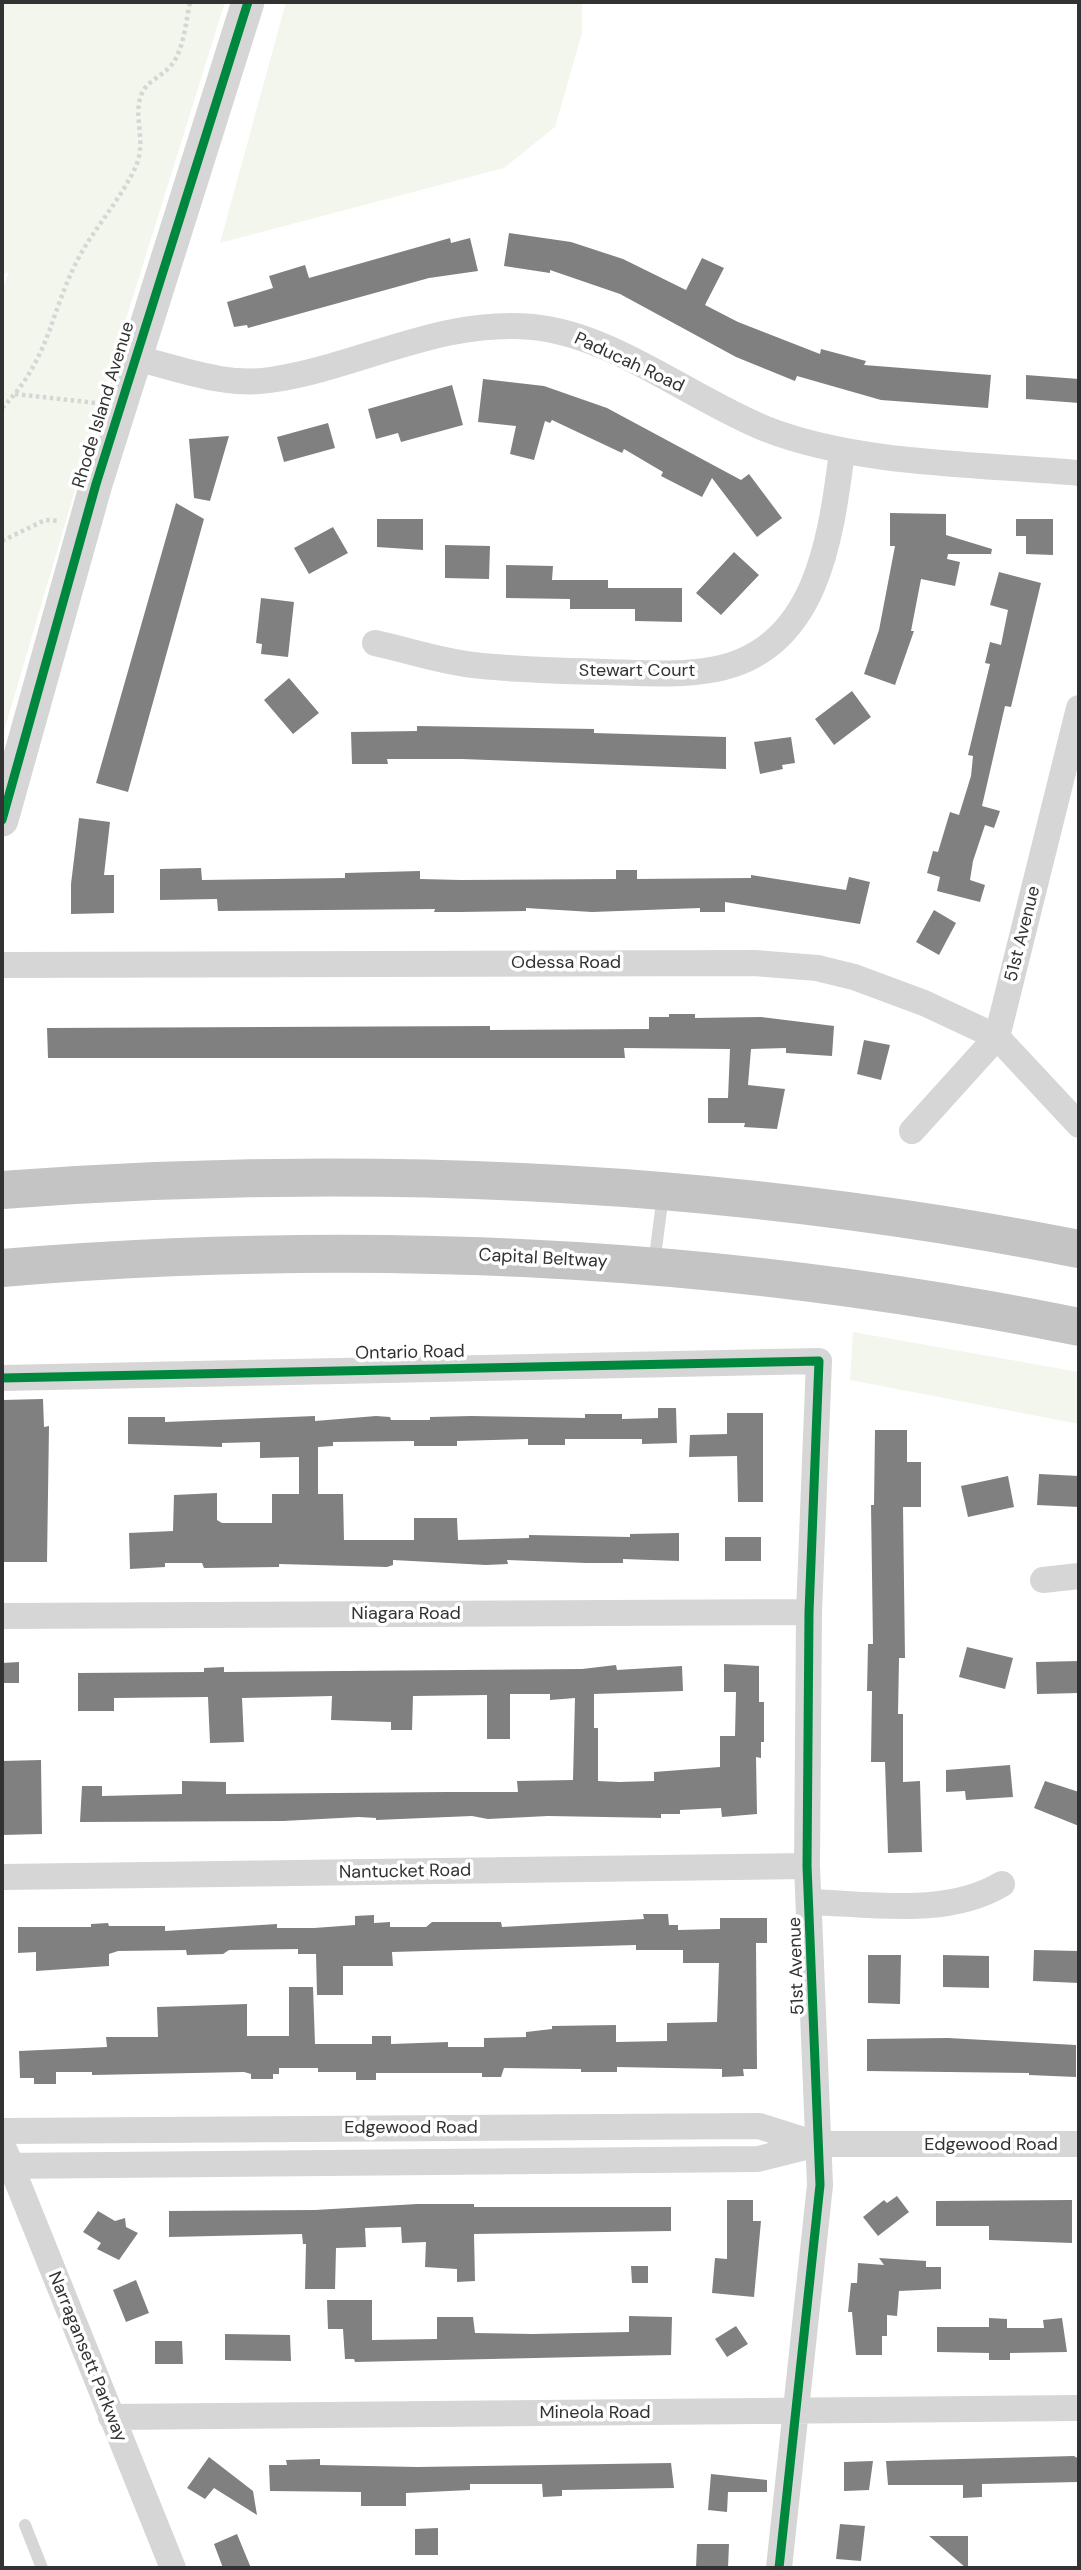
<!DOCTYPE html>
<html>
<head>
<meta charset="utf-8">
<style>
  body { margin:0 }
  #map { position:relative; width:1081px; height:2570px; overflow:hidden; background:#fff; font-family:"DM Sans",sans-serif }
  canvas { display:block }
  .frame { position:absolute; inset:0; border:4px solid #323232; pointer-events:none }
</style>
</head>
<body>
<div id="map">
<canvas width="1081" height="2570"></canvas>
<div class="frame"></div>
</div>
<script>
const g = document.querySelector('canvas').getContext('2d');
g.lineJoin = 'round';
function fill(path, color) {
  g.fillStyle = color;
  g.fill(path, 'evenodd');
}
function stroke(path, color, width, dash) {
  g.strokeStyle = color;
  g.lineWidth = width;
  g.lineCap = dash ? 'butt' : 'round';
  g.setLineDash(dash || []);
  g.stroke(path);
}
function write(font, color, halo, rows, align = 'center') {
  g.font = font + ' "DM Sans",sans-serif';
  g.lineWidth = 7;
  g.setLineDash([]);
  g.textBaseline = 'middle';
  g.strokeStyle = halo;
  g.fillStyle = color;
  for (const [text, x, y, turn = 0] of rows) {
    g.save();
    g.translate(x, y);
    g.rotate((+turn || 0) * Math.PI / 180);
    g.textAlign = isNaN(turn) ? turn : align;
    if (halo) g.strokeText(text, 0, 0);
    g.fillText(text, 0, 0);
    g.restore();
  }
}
fill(new Path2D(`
  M 2,2 L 225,2 L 116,351 L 2,738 L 2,290 L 9,272 L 2,275 Z
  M 286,2 L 582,2 L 582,33 L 555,127 L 504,168 L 220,243 Z
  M 853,1332 L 1079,1372 L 1079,1424 L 850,1380 Z`), '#f3f6ed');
fill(new Path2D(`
  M 509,233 L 571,242 L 623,259 L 686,290 L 702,258 L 724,268 L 705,305 L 738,322 L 820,354 L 821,349 L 866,361 L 864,365 L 991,375 L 988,408 L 881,400 L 797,376 L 795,381 L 736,357 L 620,294 L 550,270 L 550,273 L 504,266 Z
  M 450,238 L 451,243 L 470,238 L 478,271 L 429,278 L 248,328 L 247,325 L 234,327 L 227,302 L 273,288 L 269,276 L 305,265 L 309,278 Z
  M 1026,375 L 1079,379 L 1079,403 L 1026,399 Z
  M 483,379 L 544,386 L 607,408 L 741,480 L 749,474 L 782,518 L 757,537 L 712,478 L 702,497 L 661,476 L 663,472 L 624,449 L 622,453 L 552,420 L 550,423 L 545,421 L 534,460 L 510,454 L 516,426 L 478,422 Z
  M 452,385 L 463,425 L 401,442 L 398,433 L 376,439 L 368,409 Z
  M 328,423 L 335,448 L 284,462 L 277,437 Z
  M 229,436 L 210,501 L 194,498 L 189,439 Z
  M 176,503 L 204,519 L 128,792 L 96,783 Z
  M 890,513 L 946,514 L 946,535 L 992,549 L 991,554 L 948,554 L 947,559 L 960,562 L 955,586 L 921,579 L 911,631 L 914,631 L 895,685 L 864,674 L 879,630 L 895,546 L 890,546 Z
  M 377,519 L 423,519 L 423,550 L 377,547 Z
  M 1016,519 L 1053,519 L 1053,555 L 1026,554 L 1026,536 L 1016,536 Z
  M 333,527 L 348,553 L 309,574 L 294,548 Z
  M 445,545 L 490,546 L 489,579 L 445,578 Z
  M 734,552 L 759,575 L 721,615 L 696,593 Z
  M 506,565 L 553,566 L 552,580 L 608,580 L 608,588 L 682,588 L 682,622 L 635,621 L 635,609 L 570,609 L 570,599 L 506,598 Z
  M 999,572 L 1041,583 L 1011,707 L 1005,706 L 982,806 L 1000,811 L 994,828 L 985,825 L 973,861 L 970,880 L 985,885 L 980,902 L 937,891 L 940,877 L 927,873 L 933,851 L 938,852 L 950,812 L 959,815 L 971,776 L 973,756 L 968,755 L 990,664 L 985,663 L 990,642 L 1001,645 L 1008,610 L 990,605 Z
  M 261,598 L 294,602 L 288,657 L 261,654 L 262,644 L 256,643 Z
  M 289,678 L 319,713 L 293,734 L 264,700 Z
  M 852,691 L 871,717 L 834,745 L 815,719 Z
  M 417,726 L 594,729 L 594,733 L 726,737 L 726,769 L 462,759 L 387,759 L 388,764 L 352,764 L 351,732 L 417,731 Z
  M 791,737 L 795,763 L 782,765 L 783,769 L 760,774 L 754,742 Z
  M 79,818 L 110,822 L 104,875 L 114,875 L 114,913 L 71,914 L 71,884 Z
  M 201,868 L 202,880 L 345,878 L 345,873 L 420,871 L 420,879 L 461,880 L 616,879 L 616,870 L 637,870 L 637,879 L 751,878 L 751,875 L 846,890 L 849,877 L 870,882 L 860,924 L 725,902 L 725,912 L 700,912 L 700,908 L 592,912 L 526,908 L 526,911 L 460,912 L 434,912 L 435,909 L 218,911 L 217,899 L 160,900 L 160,869 Z
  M 934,910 L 956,923 L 939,955 L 916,942 Z
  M 669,1014 L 695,1014 L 695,1018 L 761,1017 L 834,1026 L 832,1056 L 786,1053 L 786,1048 L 751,1049 L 748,1085 L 785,1089 L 777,1129 L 744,1127 L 745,1123 L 708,1123 L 708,1098 L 728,1098 L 730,1049 L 624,1048 L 625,1058 L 48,1058 L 47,1028 L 490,1026 L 490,1030 L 649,1029 L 649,1017 L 669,1017 Z
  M 864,1040 L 890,1045 L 881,1080 L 857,1074 Z
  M 43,1399 L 44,1427 L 49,1426 L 47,1562 L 2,1562 L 2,1400 Z
  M 658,1408 L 676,1408 L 677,1443 L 642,1444 L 642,1439 L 565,1439 L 565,1445 L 528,1445 L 528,1439 L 457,1441 L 457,1446 L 414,1446 L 414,1441 L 333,1442 L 333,1446 L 318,1447 L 318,1494 L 343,1494 L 344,1540 L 414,1540 L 414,1518 L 457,1518 L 458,1540 L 529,1538 L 529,1535 L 630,1537 L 630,1534 L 679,1533 L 679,1561 L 623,1559 L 623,1563 L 586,1563 L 507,1560 L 508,1564 L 486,1565 L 393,1560 L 393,1565 L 387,1567 L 279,1564 L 279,1567 L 204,1568 L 202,1563 L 165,1563 L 165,1567 L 130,1569 L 129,1533 L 173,1531 L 174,1495 L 217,1493 L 217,1520 L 222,1523 L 272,1523 L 272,1494 L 299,1494 L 299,1457 L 260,1458 L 260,1442 L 222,1443 L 222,1447 L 128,1444 L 128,1417 L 165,1417 L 165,1422 L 315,1416 L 315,1421 L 376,1416 L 390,1417 L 391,1420 L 430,1420 L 430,1417 L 471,1416 L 585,1418 L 585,1414 L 622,1414 L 622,1419 L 658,1418 Z
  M 727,1413 L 763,1413 L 763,1502 L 738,1502 L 737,1456 L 689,1457 L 690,1435 L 727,1434 Z
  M 875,1430 L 907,1430 L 907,1462 L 921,1462 L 921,1507 L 903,1507 L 905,1658 L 899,1658 L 898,1714 L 903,1714 L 903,1782 L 920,1781 L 922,1852 L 888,1853 L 885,1762 L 871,1762 L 872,1691 L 867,1691 L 868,1644 L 873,1644 L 871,1505 L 874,1505 Z
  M 1039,1474 L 1079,1476 L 1079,1507 L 1037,1505 Z
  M 1008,1476 L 1014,1507 L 968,1517 L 961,1486 Z
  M 725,1537 L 761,1537 L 761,1561 L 725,1561 Z
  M 967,1647 L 1013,1658 L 1005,1689 L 959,1677 Z
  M 1079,1661 L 1079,1693 L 1037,1694 L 1036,1662 Z
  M 19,1662 L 19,1683 L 2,1683 L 2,1663 Z
  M 724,1664 L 759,1666 L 759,1702 L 764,1702 L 764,1742 L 761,1742 L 761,1758 L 756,1757 L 757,1814 L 722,1817 L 721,1808 L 680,1810 L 680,1814 L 661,1814 L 661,1818 L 548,1816 L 488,1819 L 472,1816 L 376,1820 L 376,1818 L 359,1817 L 283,1821 L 80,1822 L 82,1786 L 102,1786 L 102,1796 L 182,1794 L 182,1781 L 226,1782 L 226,1794 L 448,1792 L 518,1792 L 517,1781 L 573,1780 L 575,1698 L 550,1700 L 550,1694 L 510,1694 L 510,1739 L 487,1739 L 487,1695 L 413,1696 L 412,1730 L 391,1730 L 391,1722 L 331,1720 L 332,1696 L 242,1698 L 244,1742 L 210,1743 L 208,1697 L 114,1698 L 114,1711 L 78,1711 L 78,1673 L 204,1672 L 204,1668 L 224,1667 L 224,1672 L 582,1669 L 616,1665 L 617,1670 L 682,1666 L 683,1691 L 594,1694 L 594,1728 L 598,1728 L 598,1781 L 619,1782 L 654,1781 L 654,1772 L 720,1767 L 720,1736 L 735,1736 L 736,1692 L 724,1692 Z
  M 41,1760 L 42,1834 L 2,1835 L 2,1761 Z
  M 1010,1765 L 1013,1797 L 966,1800 L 965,1791 L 946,1792 L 946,1770 Z
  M 1045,1781 L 1079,1792 L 1079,1826 L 1034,1808 Z
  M 643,1914 L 668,1914 L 669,1925 L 678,1925 L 678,1930 L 720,1929 L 720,1918 L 767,1918 L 767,1943 L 756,1943 L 757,2069 L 743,2069 L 744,2076 L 722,2077 L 722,2069 L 617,2067 L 617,2072 L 581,2072 L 581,2069 L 504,2068 L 501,2077 L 482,2077 L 482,2073 L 376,2073 L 376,2080 L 356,2080 L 356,2072 L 318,2072 L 318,2068 L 279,2068 L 279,2074 L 273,2074 L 273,2079 L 251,2079 L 251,2074 L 244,2072 L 92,2075 L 92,2072 L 56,2072 L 56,2084 L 34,2084 L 34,2078 L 20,2078 L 19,2051 L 107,2047 L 106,2037 L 158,2037 L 157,2007 L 247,2004 L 247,2036 L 289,2036 L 289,1987 L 313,1987 L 315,2044 L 372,2044 L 372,2036 L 391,2036 L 391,2044 L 448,2042 L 448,2047 L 484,2047 L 484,2038 L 526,2037 L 526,2032 L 552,2029 L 552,2026 L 616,2025 L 616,2042 L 667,2041 L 667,2023 L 717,2022 L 719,1963 L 683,1963 L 683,1950 L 636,1950 L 636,1945 L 392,1952 L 393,1966 L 343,1966 L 343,1995 L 317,1995 L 316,1954 L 298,1954 L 298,1949 L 229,1950 L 223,1954 L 187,1955 L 186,1950 L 118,1951 L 109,1954 L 109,1966 L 36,1971 L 36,1952 L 18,1953 L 18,1927 L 91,1927 L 91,1924 L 108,1923 L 109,1926 L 165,1926 L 165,1931 L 277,1924 L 277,1928 L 314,1928 L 355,1925 L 355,1916 L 374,1915 L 374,1923 L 390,1922 L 390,1927 L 426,1927 L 432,1922 L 501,1922 L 502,1927 L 644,1919 Z
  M 1034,1950 L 1079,1951 L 1079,1983 L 1033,1981 Z
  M 868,1955 L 901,1955 L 900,2004 L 868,2003 Z
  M 943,1955 L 989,1956 L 989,1988 L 943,1987 Z
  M 948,2038 L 1076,2045 L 1076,2077 L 1029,2075 L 1029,2073 L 867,2071 L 867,2039 Z
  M 897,2196 L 909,2212 L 878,2236 L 863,2217 L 884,2200 L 887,2203 Z
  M 727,2200 L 753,2200 L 753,2221 L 761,2221 L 754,2297 L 712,2293 L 715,2258 L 727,2259 Z
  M 1072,2200 L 1072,2243 L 989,2240 L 989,2226 L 936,2226 L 936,2201 Z
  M 417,2204 L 474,2204 L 474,2207 L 671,2207 L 671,2231 L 474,2234 L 475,2281 L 457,2282 L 457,2269 L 425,2267 L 426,2242 L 402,2243 L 401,2227 L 365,2228 L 366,2247 L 336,2248 L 335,2289 L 305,2289 L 306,2244 L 303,2244 L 302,2234 L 169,2237 L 169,2211 L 315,2210 Z
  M 98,2211 L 115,2221 L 125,2218 L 126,2227 L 138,2233 L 119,2260 L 97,2249 L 101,2243 L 83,2232 Z
  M 879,2258 L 926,2261 L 926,2267 L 941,2267 L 941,2289 L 899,2291 L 897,2316 L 887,2315 L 887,2336 L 882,2336 L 882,2355 L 856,2355 L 852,2312 L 848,2312 L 851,2283 L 857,2283 L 858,2263 L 884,2265 Z
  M 631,2266 L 648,2266 L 648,2283 L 632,2283 Z
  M 136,2280 L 149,2313 L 126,2322 L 113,2290 Z
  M 327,2300 L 372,2300 L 372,2340 L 437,2339 L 437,2317 L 473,2317 L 475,2333 L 533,2334 L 629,2332 L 629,2316 L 672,2317 L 671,2355 L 355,2362 L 354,2359 L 345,2359 L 343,2329 L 328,2329 Z
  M 989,2318 L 1007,2319 L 1007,2328 L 1044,2328 L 1043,2320 L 1062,2318 L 1067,2352 L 1010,2353 L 1010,2360 L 989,2360 L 989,2353 L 937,2352 L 937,2327 L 989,2327 Z
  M 736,2326 L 748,2344 L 727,2357 L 715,2339 Z
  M 225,2334 L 290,2335 L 291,2361 L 225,2360 Z
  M 155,2341 L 182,2341 L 183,2364 L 155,2364 Z
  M 1074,2456 L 1079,2459 L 1079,2482 L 982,2484 L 982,2497 L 963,2498 L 963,2485 L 888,2485 L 886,2461 Z
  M 209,2457 L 253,2491 L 257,2515 L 214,2488 L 205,2499 L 187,2488 Z
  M 320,2459 L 320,2465 L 417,2467 L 671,2463 L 674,2488 L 562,2490 L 562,2496 L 543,2497 L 542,2484 L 470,2484 L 470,2490 L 406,2493 L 406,2506 L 361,2506 L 361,2492 L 270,2491 L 269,2465 L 287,2465 L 286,2460 Z
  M 873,2461 L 869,2490 L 844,2491 L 844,2462 Z
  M 711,2474 L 767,2480 L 767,2492 L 728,2492 L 727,2512 L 708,2510 Z
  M 840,2524 L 865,2526 L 861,2561 L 836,2559 Z
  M 438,2528 L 438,2555 L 415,2555 L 415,2529 Z
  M 237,2534 L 251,2568 L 223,2568 L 214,2544 Z
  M 929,2536 L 968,2536 L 968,2568 L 966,2568 Z
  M 697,2544 L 729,2544 L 728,2568 L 696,2568 Z`), '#808080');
stroke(new Path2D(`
  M 15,394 L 96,403
  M 2,408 C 51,358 49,314 79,257 C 96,226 121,199 136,166 C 147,140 132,115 142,93 C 148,80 165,75 173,63 C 184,47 186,21 190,2
  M 2,541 L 45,520 L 59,521`), '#d6d6d6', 4.5, [3.5, 3.5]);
stroke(new Path2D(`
  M 654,1264 L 663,1195
  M 25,2525 L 42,2568`), '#d6d6d6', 12);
stroke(new Path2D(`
  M 135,358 C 179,368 224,387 270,380 C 360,367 440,318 533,327 C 614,335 691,399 766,429 C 858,465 980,464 1079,473
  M 375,643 C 407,650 440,661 473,665 C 517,670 561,671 605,672 C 642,673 680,676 716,669 C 818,649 831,536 842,452
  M 2,965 L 754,963 L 817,968 L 854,977 L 924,1003 L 997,1037 L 1079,1125
  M 912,1131 L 997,1037 L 1079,708
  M 2,1378 L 819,1361 L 809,1612 L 807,1866 L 820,2185 L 779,2568
  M 1043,1580 L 1079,1576
  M 2,1616 L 809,1612
  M 2,1877 L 807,1866
  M 811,1902 C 872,1904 947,1917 1002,1884
  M 2,2131 L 759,2126 L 816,2144
  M 5,2151 L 173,2568
  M 2,2166 L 758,2159 L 818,2144 L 1079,2144
  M 111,2417 L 1079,2408`), '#d6d6d6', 26);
stroke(new Path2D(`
  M 2,820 L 96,484 L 248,2`), '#d6d6d6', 33);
stroke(new Path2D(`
  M 2,1190 C 361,1163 725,1179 1079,1249
  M 2,1268 C 362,1238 725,1255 1079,1327`), '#c4c4c4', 38);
stroke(new Path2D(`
  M 2,820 L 96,484 L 248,2
  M 2,1378 L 819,1361 L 809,1612 L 807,1866 L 820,2185 L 779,2568`), '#00873e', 9);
write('18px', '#323232', '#fff', [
  ["Paducah Road",629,363,25],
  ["Rhode Island Avenue",104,405,-73],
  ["Stewart Court",637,671],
  ["51st Avenue",1023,934,-76],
  ["Odessa Road",566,963],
  ["Capital Beltway",543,1259,3],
  ["Ontario Road",410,1353,-1],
  ["Niagara Road",406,1614],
  ["Nantucket Road",405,1872,-1],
  ["51st Avenue",797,1966,-92],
  ["Edgewood Road",411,2128],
  ["Edgewood Road",991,2145],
  ["Narragansett Parkway",87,2357,68],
  ["Mineola Road",595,2413]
]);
</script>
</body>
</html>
